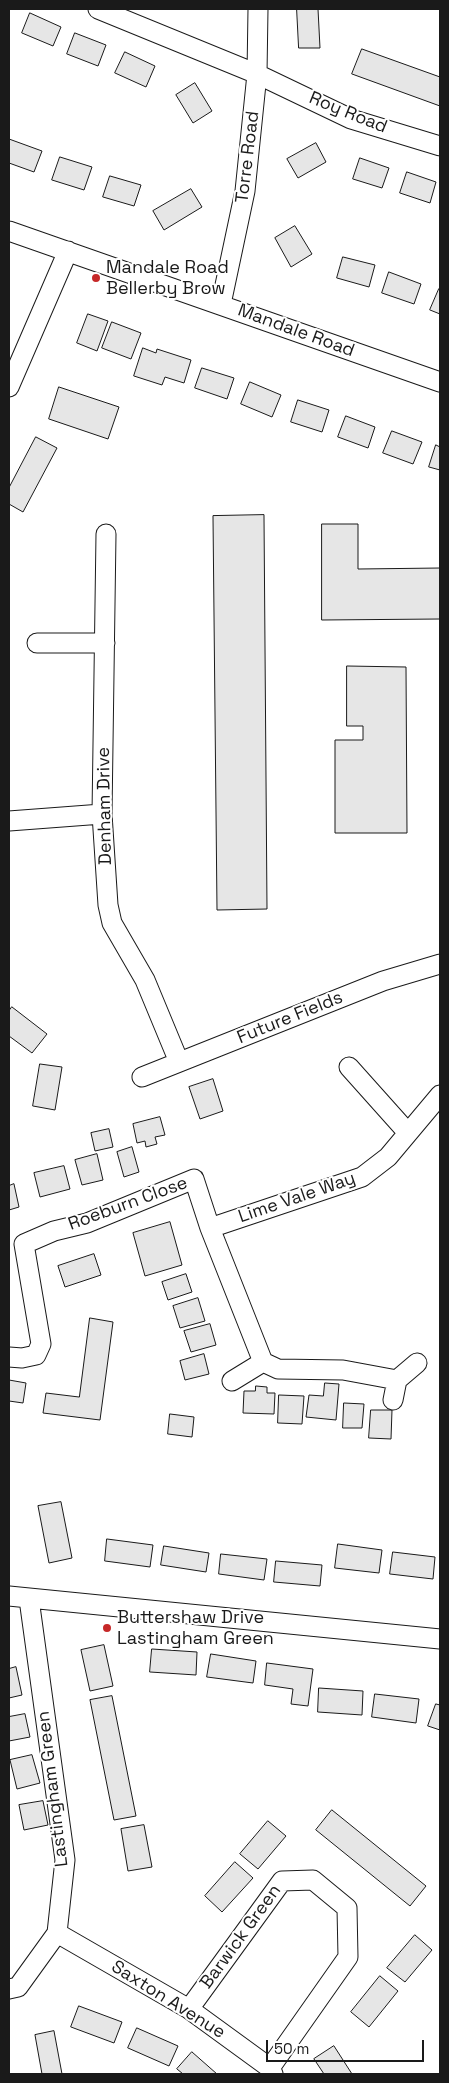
<!DOCTYPE html>
<html>
<head>
<meta charset="utf-8">
<style>
  body { margin:0 }
  #map { position:relative; width:449px; height:2083px; overflow:hidden; background:#fff; font-family:"Space Grotesk",sans-serif }
  canvas { display:block }
  .frame { position:absolute; inset:0; border:10px solid #1a1a1a; pointer-events:none }
  .scale { position:absolute; left:266px; top:2040px; width:158px; height:22px; box-sizing:border-box; border:2px solid #1a1a1a; border-top:0; padding-left:6px; font-size:15px; line-height:18px; white-space:nowrap; color:#1a1a1a; -webkit-text-stroke:4px #fff; paint-order:stroke }
</style>
</head>
<body>
<div id="map">
<canvas width="449" height="2083"></canvas>
<div class="frame"></div>
<div class="scale">50 m</div>
</div>
<script>
const g = document.querySelector('canvas').getContext('2d');
g.lineJoin = 'round';
function fill(path, color) {
  g.fillStyle = color;
  g.fill(path, 'evenodd');
}
function stroke(path, color, width, dash) {
  g.strokeStyle = color;
  g.lineWidth = width;
  g.lineCap = dash ? 'butt' : 'round';
  g.setLineDash(dash || []);
  g.stroke(path);
}
function write(font, color, halo, rows, align = 'center') {
  g.font = font + ' "Space Grotesk",sans-serif';
  g.lineWidth = 4;
  g.setLineDash([]);
  g.textBaseline = 'middle';
  g.strokeStyle = halo;
  g.fillStyle = color;
  for (const [text, x, y, turn = 0] of rows) {
    g.save();
    g.translate(x, y);
    g.rotate((+turn || 0) * Math.PI / 180);
    g.textAlign = isNaN(turn) ? turn : align;
    if (halo) g.strokeText(text, 0, 0);
    g.fillText(text, 0, 0);
    g.restore();
  }
}
const building = new Path2D(`
  M 297,9 L 318,9 L 320,48 L 299,48 Z
  M 30,13 L 61,27 L 53,46 L 22,33 Z
  M 75,33 L 106,45 L 98,66 L 67,54 Z
  M 362,49 L 440,77 L 440,106 L 352,74 Z
  M 125,52 L 155,66 L 146,87 L 115,73 Z
  M 195,83 L 212,111 L 193,123 L 176,95 Z
  M 9,139 L 42,151 L 34,172 L 9,163 Z
  M 316,143 L 326,162 L 298,178 L 287,159 Z
  M 60,157 L 92,167 L 84,190 L 52,180 Z
  M 360,158 L 389,168 L 382,188 L 353,179 Z
  M 407,172 L 436,182 L 430,203 L 400,193 Z
  M 110,176 L 141,185 L 134,206 L 103,197 Z
  M 191,189 L 202,207 L 164,230 L 153,211 Z
  M 295,226 L 312,254 L 291,267 L 275,238 Z
  M 343,257 L 375,265 L 369,287 L 337,278 Z
  M 389,272 L 421,284 L 414,304 L 382,293 Z
  M 439,289 L 440,290 L 440,314 L 430,310 Z
  M 88,314 L 108,321 L 97,351 L 77,343 Z
  M 112,322 L 141,333 L 131,359 L 102,348 Z
  M 143,348 L 156,353 L 157,349 L 191,360 L 184,383 L 165,377 L 162,385 L 134,376 Z
  M 202,368 L 234,378 L 227,399 L 195,388 Z
  M 250,382 L 281,395 L 272,417 L 241,404 Z
  M 59,387 L 119,407 L 108,439 L 49,419 Z
  M 298,400 L 329,410 L 322,432 L 291,422 Z
  M 346,416 L 375,427 L 368,448 L 338,437 Z
  M 392,431 L 422,442 L 413,464 L 383,453 Z
  M 36,437 L 57,448 L 23,512 L 9,504 L 9,488 Z
  M 436,445 L 440,447 L 440,470 L 429,467 Z
  M 264,515 L 267,909 L 217,910 L 213,516 Z
  M 322,524 L 358,524 L 358,569 L 440,568 L 440,619 L 322,620 Z
  M 347,666 L 406,667 L 407,833 L 335,833 L 335,740 L 363,740 L 363,726 L 347,726 Z
  M 12,1007 L 47,1034 L 32,1053 L 9,1036 L 9,1011 Z
  M 40,1064 L 62,1067 L 55,1110 L 33,1106 Z
  M 213,1079 L 223,1111 L 200,1119 L 189,1087 Z
  M 160,1117 L 165,1135 L 155,1137 L 157,1144 L 146,1147 L 145,1141 L 137,1143 L 133,1124 Z
  M 109,1129 L 113,1147 L 95,1151 L 91,1133 Z
  M 132,1147 L 139,1172 L 124,1177 L 117,1152 Z
  M 97,1154 L 103,1180 L 82,1185 L 75,1160 Z
  M 64,1166 L 70,1189 L 40,1197 L 34,1173 Z
  M 14,1184 L 19,1207 L 9,1210 L 9,1186 Z
  M 170,1222 L 182,1265 L 145,1276 L 133,1233 Z
  M 94,1254 L 101,1275 L 65,1287 L 58,1266 Z
  M 186,1274 L 192,1292 L 168,1300 L 162,1282 Z
  M 198,1298 L 205,1321 L 180,1328 L 173,1306 Z
  M 90,1318 L 113,1322 L 100,1420 L 43,1413 L 46,1393 L 79,1397 Z
  M 210,1324 L 216,1345 L 191,1352 L 184,1331 Z
  M 204,1354 L 209,1374 L 185,1380 L 180,1361 Z
  M 9,1380 L 26,1383 L 23,1403 L 9,1401 Z
  M 325,1383 L 339,1384 L 336,1420 L 306,1417 L 309,1395 L 323,1396 Z
  M 256,1386 L 267,1387 L 267,1393 L 275,1393 L 274,1414 L 243,1413 L 244,1391 L 255,1391 Z
  M 279,1395 L 304,1396 L 302,1424 L 278,1423 Z
  M 344,1403 L 364,1404 L 362,1428 L 343,1428 Z
  M 371,1410 L 392,1410 L 391,1439 L 369,1438 Z
  M 170,1414 L 194,1417 L 192,1437 L 168,1434 Z
  M 61,1502 L 72,1558 L 49,1563 L 38,1506 Z
  M 107,1539 L 153,1545 L 150,1567 L 105,1561 Z
  M 338,1544 L 382,1550 L 379,1573 L 335,1568 Z
  M 164,1546 L 209,1553 L 206,1572 L 161,1565 Z
  M 393,1552 L 435,1557 L 433,1579 L 390,1574 Z
  M 221,1554 L 267,1559 L 264,1580 L 219,1574 Z
  M 276,1561 L 322,1565 L 320,1586 L 274,1582 Z
  M 104,1645 L 113,1686 L 90,1691 L 81,1650 Z
  M 152,1649 L 197,1652 L 196,1675 L 150,1672 Z
  M 211,1654 L 256,1661 L 253,1683 L 207,1677 Z
  M 267,1663 L 313,1669 L 308,1706 L 291,1704 L 293,1689 L 265,1685 Z
  M 16,1667 L 22,1695 L 9,1698 L 9,1669 Z
  M 319,1688 L 363,1691 L 362,1715 L 318,1712 Z
  M 375,1694 L 419,1699 L 416,1723 L 372,1717 Z
  M 112,1696 L 136,1816 L 114,1820 L 90,1700 Z
  M 436,1704 L 440,1705 L 440,1730 L 428,1726 Z
  M 25,1714 L 30,1737 L 9,1741 L 9,1717 Z
  M 32,1755 L 40,1783 L 17,1789 L 10,1760 Z
  M 43,1801 L 48,1825 L 24,1830 L 19,1805 Z
  M 332,1810 L 426,1886 L 410,1906 L 316,1830 Z
  M 268,1821 L 286,1836 L 258,1869 L 240,1854 Z
  M 144,1825 L 152,1867 L 128,1871 L 121,1829 Z
  M 235,1862 L 253,1878 L 222,1912 L 205,1896 Z
  M 415,1935 L 432,1950 L 405,1982 L 387,1968 Z
  M 380,1976 L 398,1991 L 369,2027 L 351,2012 Z
  M 79,2006 L 122,2022 L 114,2043 L 71,2027 Z
  M 137,2028 L 178,2046 L 169,2066 L 128,2048 Z
  M 54,2031 L 62,2074 L 42,2074 L 35,2035 Z
  M 334,2046 L 352,2074 L 324,2074 L 314,2059 Z
  M 192,2052 L 217,2074 L 183,2074 L 177,2069 Z`);
fill(building, '#e6e6e6');
stroke(building, '#1a1a1a', 1);
const street = new Path2D(`
  M 98,9 L 257,74 L 351,119 L 440,146
  M 9,231 L 440,382
  M 221,304 L 245,191 L 257,74 L 258,9
  M 9,387 L 68,251
  M 106,534 L 102,814 L 108,905 L 112,923 L 145,980 L 179,1062
  M 37,643 L 105,643
  M 9,821 L 102,814
  M 349,1067 L 408,1133
  M 142,1077 L 383,981 L 440,964
  M 210,1228 L 362,1177 L 388,1157 L 440,1095
  M 9,1357 L 22,1358 L 36,1355 L 41,1344 L 24,1244 L 54,1231 L 87,1223 L 194,1179 L 210,1228 L 263,1362 L 278,1369 L 343,1370 L 397,1380
  M 232,1381 L 263,1362
  M 393,1400 L 397,1380 L 417,1363
  M 9,1596 L 440,1639
  M 57,1933 L 189,2009 L 270,2068 L 273,2074
  M 9,1989 L 18,1987 L 57,1933 L 65,1860 L 29,1599
  M 189,2009 L 282,1881 L 313,1880 L 347,1908 L 348,1957 L 270,2068`);
stroke(street, '#1a1a1a', 21);
stroke(street, '#fff', 19);
for (const [x, y, r, color] of [
  [96,278,5,"#c62828"],
  [107,1628,5,"#c62828"]
]) {
  const dot = new Path2D();
  dot.arc(x, y, r, 0, 2 * Math.PI);
  g.fillStyle = color;
  g.fill(dot);
  stroke(dot, '#fff', 2);
}
write('18px', '#1a1a1a', '#fff', [
  ["Roy Road",348,113,22],
  ["Torre Road",248,157,-83],
  ["Mandale Road",296,331,20],
  ["Denham Drive",105,806,-91],
  ["Future Fields",290,1018,-22],
  ["Lime Vale Way",297,1198,-19],
  ["Roeburn Close",128,1204,-20],
  ["Lastingham Green",53,1789,-97],
  ["Barwick Green",241,1937,-54],
  ["Saxton Avenue",168,2000,32]
]);
write('18px', '#1a1a1a', '#fff', [
  ["Mandale Road",106,268],
  ["Bellerby Brow",106,289],
  ["Buttershaw Drive",117,1618],
  ["Lastingham Green",117,1639]
], 'left');
</script>
</body>
</html>
